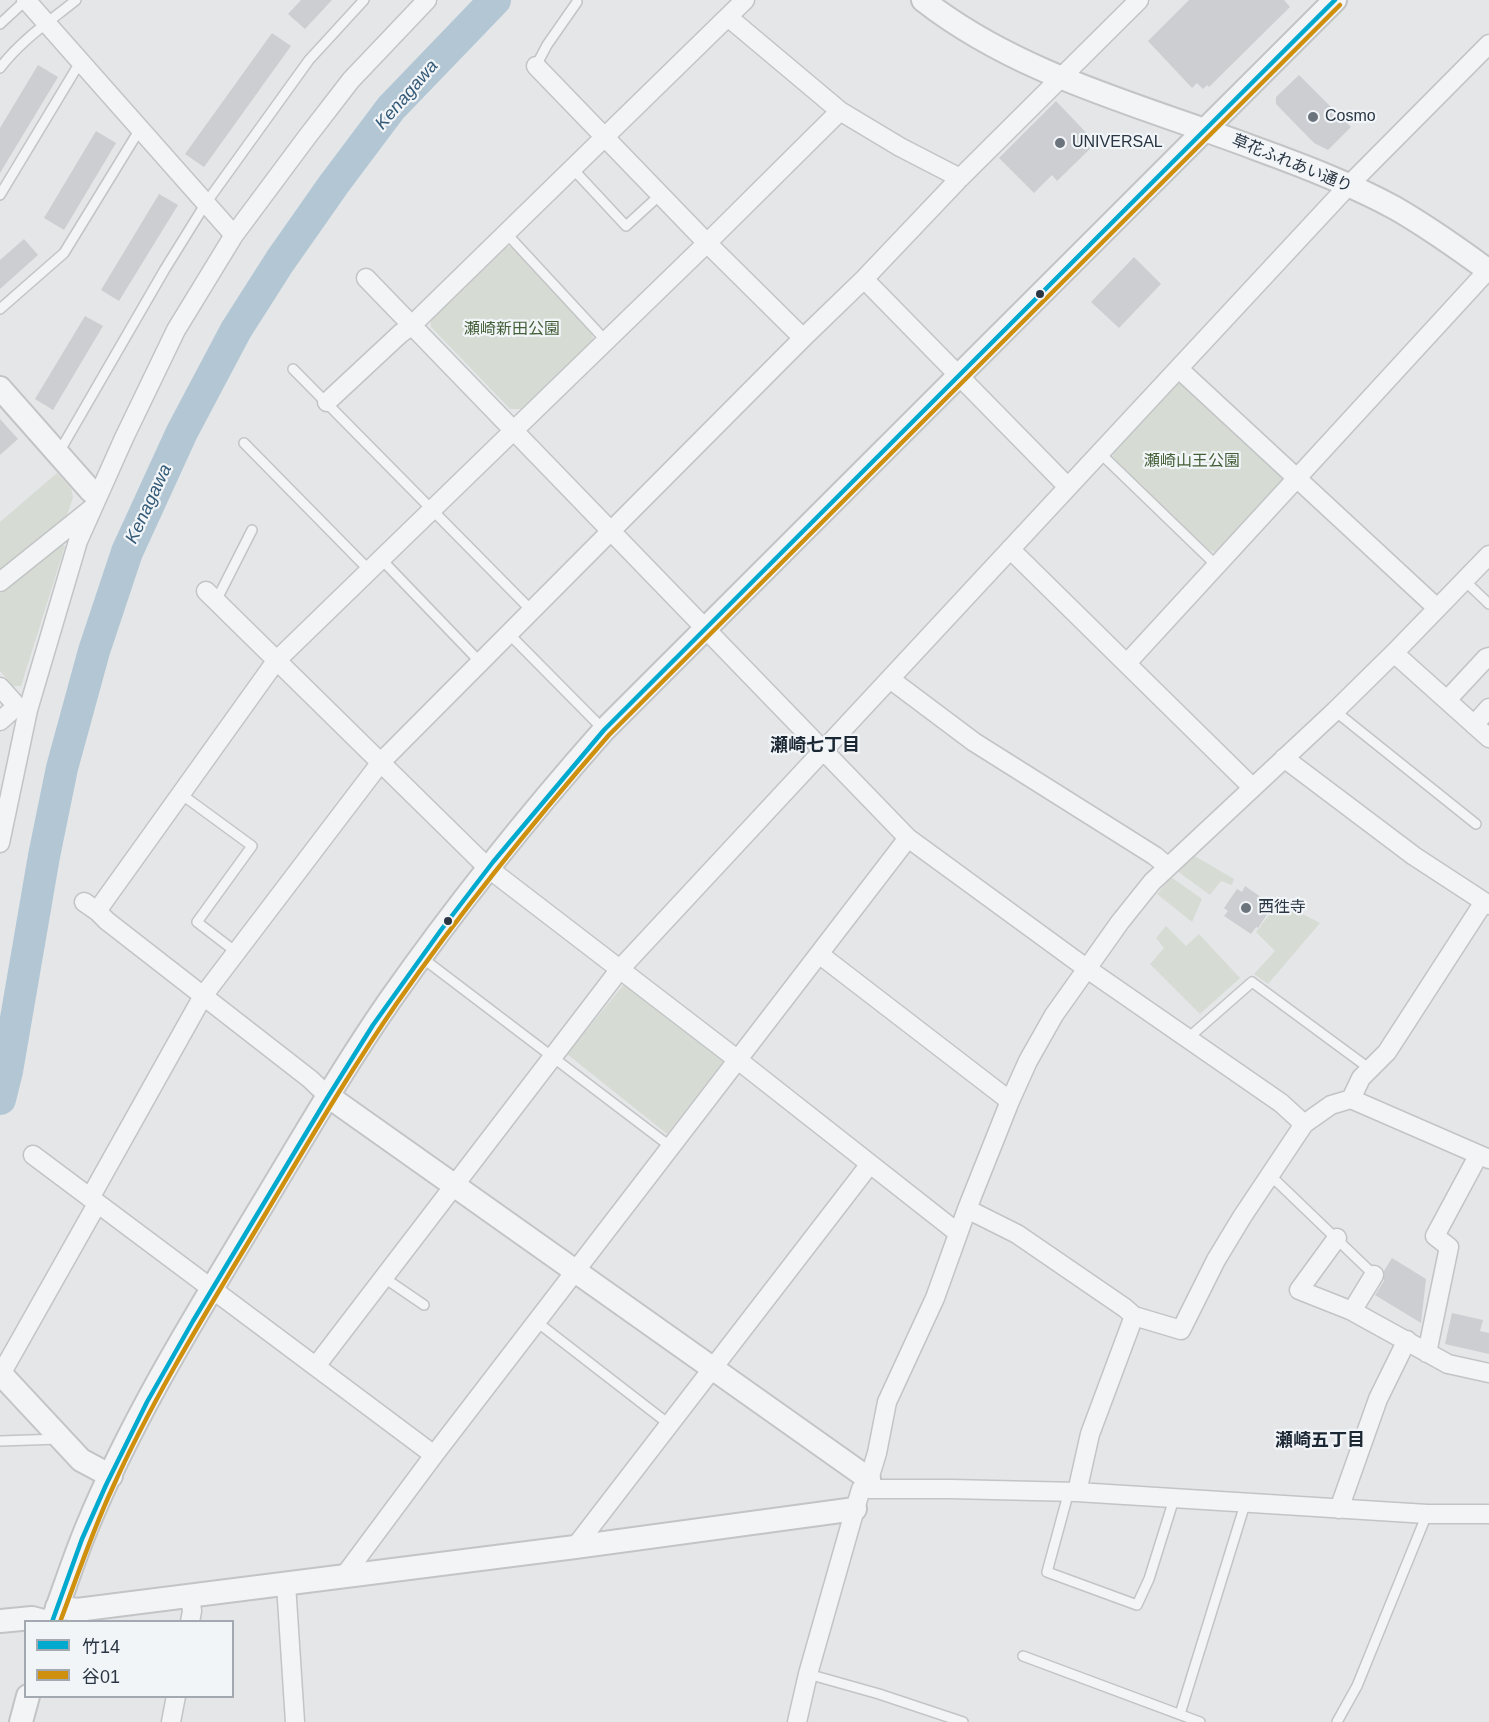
<!DOCTYPE html>
<html>
<head>
<meta charset="utf-8">
<style>
  body { margin:0 }
  #map { position:relative; width:1489px; height:1722px; overflow:hidden; background:#e4e6e8; font-family:Arial,"Noto Sans JP",sans-serif }
  canvas { display:block }
  .legend { position:absolute; left:24px; top:1620px; width:210px; height:78px; box-sizing:border-box; background:#f2f5f8; border:2px solid #a2a9b0; margin:0; padding:8px 10px; list-style:none; font-size:18px; color:#2a3643 }
  .legend li { display:flex; align-items:center; gap:12px; height:30px }
  .legend b { width:30px; border:2px solid #a2a9b0 }
</style>
</head>
<body>
<div id="map">
<canvas width="1489" height="1722"></canvas>
<ul class="legend">
<li><b style="height:8px;background:#00a9ce"></b>竹14</li>
<li><b style="height:8px;background:#ce900d"></b>谷01</li>
</ul>
</div>
<script>
const g = document.querySelector('canvas').getContext('2d');
g.lineJoin = 'round';
function fill(path, color) {
  g.fillStyle = color;
  g.fill(path, 'evenodd');
}
function stroke(path, color, width, dash) {
  g.strokeStyle = color;
  g.lineWidth = width;
  g.lineCap = dash ? 'butt' : 'round';
  g.setLineDash(dash || []);
  g.stroke(path);
}
function write(font, color, halo, rows, align = 'center') {
  g.font = font + ' Arial,"Noto Sans JP",sans-serif';
  g.lineWidth = 4.5;
  g.setLineDash([]);
  g.textBaseline = 'middle';
  g.strokeStyle = halo;
  g.fillStyle = color;
  for (const [text, x, y, turn = 0] of rows) {
    g.save();
    g.translate(x, y);
    g.rotate((+turn || 0) * Math.PI / 180);
    g.textAlign = isNaN(turn) ? turn : align;
    if (halo) g.strokeText(text, 0, 0);
    g.fillText(text, 0, 0);
    g.restore();
  }
}
fill(new Path2D(`
  M 513,246 L 592,332 L 593,340 L 521,409 L 510,409 L 431,327 L 431,318 L 505,247 Z
  M 1176,384 L 1183,384 L 1281,473 L 1283,483 L 1215,552 L 1209,550 L 1112,458 L 1115,449 Z
  M 57,473 L 71,488 L 73,497 L 66,518 L 0,569 L 0,522 Z
  M 61,544 L 65,546 L 21,686 L 13,686 L 0,671 L 0,594 Z
  M 1193,855 L 1234,879 L 1232,885 L 1221,881 L 1210,895 L 1177,871 Z
  M 1171,877 L 1202,899 L 1192,922 L 1157,894 Z
  M 1279,902 L 1320,923 L 1268,984 L 1254,974 L 1275,951 L 1256,932 Z
  M 1166,926 L 1186,946 L 1199,934 L 1240,978 L 1200,1014 L 1150,964 L 1164,948 L 1156,938 Z
  M 625,983 L 725,1059 L 667,1134 L 567,1054 Z`), '#d6dcd4');
stroke(new Path2D(`
  M 0,1099 L 7,1071 L 44,856 L 62,768 L 94,651 L 127,552 L 182,432 L 236,330 L 280,261 L 334,184 L 391,108 L 495,0`), '#b2c6d4', 32);
fill(new Path2D(`
  M 301,0 L 332,0 L 305,29 L 288,14 Z
  M 1189,0 L 1284,0 L 1290,7 L 1209,87 L 1207,85 L 1203,89 L 1197,83 L 1192,88 L 1148,41 Z
  M 272,33 L 291,46 L 204,167 L 185,154 Z
  M 38,65 L 58,77 L 0,173 L 0,128 Z
  M 1299,75 L 1351,127 L 1328,150 L 1314,143 L 1276,104 L 1276,97 Z
  M 1056,101 L 1096,143 L 1057,181 L 1052,175 L 1034,193 L 999,158 Z
  M 96,131 L 116,143 L 64,230 L 44,218 Z
  M 159,194 L 178,205 L 119,301 L 101,290 Z
  M 24,239 L 38,255 L 0,289 L 0,260 Z
  M 1134,257 L 1161,284 L 1119,328 L 1091,302 Z
  M 85,316 L 103,326 L 53,410 L 35,399 Z
  M 0,419 L 18,439 L 0,455 Z
  M 1245,886 L 1271,904 L 1266,911 L 1268,913 L 1258,928 L 1256,927 L 1251,934 L 1224,916 L 1228,911 L 1224,908 L 1237,889 L 1242,892 Z
  M 1392,1258 L 1426,1279 L 1421,1323 L 1375,1295 L 1384,1281 L 1384,1271 Z
  M 1452,1313 L 1483,1320 L 1480,1331 L 1489,1333 L 1489,1354 L 1445,1344 Z`), '#ccced1');
const service = new Path2D(`
  M 0,24 L 26,0
  M 536,66 L 547,45 L 577,2
  M 0,68 C 21,40 49,22 76,0
  M 572,168 L 626,226 L 661,194
  M 0,195 L 76,69 L 82,63
  M 506,233 L 606,341
  M 0,309 L 64,253 L 140,129
  M 293,369 L 531,610
  M 244,443 L 370,571
  M 1100,453 L 1217,566
  M 58,454 L 165,269 L 206,203 L 309,60 L 364,0
  M 382,560 L 480,662
  M 1464,580 L 1489,604
  M 216,601 L 252,530
  M 508,633 L 604,730
  M 1335,711 L 1476,824
  M 181,794 L 252,846 L 197,922 L 236,952
  M 421,957 L 671,1147
  M 1187,1039 L 1252,982 L 1370,1069
  M 1270,1175 L 1374,1275
  M 383,1277 L 424,1305
  M 537,1322 L 670,1425
  M 0,1441 L 59,1439
  M 1069,1491 L 1047,1572 L 1137,1605 L 1149,1579 L 1174,1499
  M 1023,1656 L 1200,1722
  M 808,1674 L 879,1694 L 963,1722
  M 1180,1714 L 1246,1501
  M 1337,1722 L 1357,1686 L 1427,1514`);
const minor = new Path2D(`
  M 26,0 L 234,235
  M 728,17 L 840,111 L 900,147 L 960,178
  M 536,66 L 707,243 L 803,338
  M 366,278 L 908,838 L 1086,968 L 1281,1103 L 1304,1124
  M 864,279 L 1067,486
  M 1179,369 L 1437,608
  M 327,402 L 400,334 L 412,325 L 745,0
  M 1010,549 L 1252,787
  M 0,582 L 91,509
  M 206,591 L 488,868 L 738,1060 L 958,1233
  M 1394,653 L 1489,738
  M 1127,663 L 1489,269
  M 890,679 L 974,742 L 1155,856 L 1167,866
  M 0,687 L 17,706
  M 1447,700 L 1486,658 L 1489,657
  M 0,721 L 17,706 L 28,710
  M 1474,725 L 1489,708
  M 1284,758 L 1414,856 L 1489,905
  M 0,843 L 28,710 L 78,541 L 124,438 L 176,330 L 234,235 L 307,137 L 351,80 L 427,0
  M 84,902 L 97,911 L 107,921 L 310,1079 L 328,1096
  M 97,911 L 276,661 L 707,243 L 840,111
  M 819,954 L 1010,1101
  M 1351,1099 L 1361,1078 L 1387,1052 L 1484,902
  M 33,1155 L 434,1455
  M 90,1198 L 203,996 L 381,762 L 803,338 L 864,279 L 960,178 L 1139,0
  M 967,1209 L 1017,1234 L 1125,1308 L 1134,1316 L 1181,1330 L 1216,1260 L 1242,1217 L 1304,1124 L 1331,1105 L 1351,1099 L 1489,1159
  M 1337,1238 L 1299,1290 L 1352,1311
  M 1374,1275 L 1352,1311 L 1448,1364 L 1489,1373
  M 1427,1353 L 1449,1247 L 1435,1236 L 1478,1156
  M 316,1366 L 620,969 L 1348,186 L 1489,44
  M 1,1374 L 97,1204
  M 861,1489 L 951,1489 L 1077,1492 L 1427,1514 L 1489,1514
  M 1077,1492 L 1090,1434 L 1134,1316
  M 1339,1509 L 1378,1399 L 1407,1340
  M 575,1547 L 870,1164
  M 344,1576 L 434,1455 L 908,838
  M 286,1584 L 295,1722
  M 190,1595 L 192,1611 L 190,1622
  M 171,1722 L 176,1696
  M 797,1722 L 808,1674 L 855,1509 L 861,1489 L 869,1479 L 877,1453 L 887,1402 L 935,1298 L 967,1209 L 1010,1101 L 1028,1061 L 1054,1015 L 1120,922 L 1152,882 L 1335,711 L 1394,653 L 1489,555`);
const tertiary = new Path2D(`
  M 923,0 C 1020,76 1144,106 1257,149 C 1304,166 1351,184 1395,208 C 1428,227 1459,249 1489,271
  M 0,388 L 91,491
  M 328,1096 L 869,1479
  M 0,1373 L 81,1460 L 111,1476
  M 57,1607 L 77,1610 L 575,1547 L 855,1509
  M 0,1621 L 32,1618 L 47,1622
  M 52,1622 C 64,1590 74,1558 87,1527 C 134,1413 201,1307 264,1202 C 305,1134 345,1065 390,1000 C 456,906 528,816 604,730 L 1335,0
  M 21,1722 L 28,1696`);
stroke(service, '#c2c4c6', 12);
stroke(minor, '#c2c4c6', 21);
stroke(tertiary, '#c2c4c6', 26);
stroke(service, '#f3f4f6', 9);
stroke(minor, '#f3f4f6', 18);
stroke(tertiary, '#f3f4f6', 22);
stroke(new Path2D(`
  M 52,1622 L 82,1539 L 106,1485 L 147,1402 L 193,1321 L 326,1100 L 373,1025 L 441,930 L 493,862 L 604,730 L 1335,0`), '#00a9ce', 4.5);
stroke(new Path2D(`
  M 60,1622 C 77,1577 92,1532 112,1489 C 155,1393 212,1303 266,1213 C 308,1143 350,1071 397,1003 C 462,910 534,821 609,735 L 1340,5`), '#ce900d', 4.5);
for (const [x, y, r, color] of [
  [1313,117,6,"#6b747d"],
  [1060,143,6,"#6b747d"],
  [1040,294,5,"#2a3643"],
  [1246,908,6,"#6b747d"],
  [448,921,5,"#2a3643"]
]) {
  const dot = new Path2D();
  dot.arc(x, y, r, 0, 2 * Math.PI);
  g.fillStyle = color;
  g.fill(dot);
  stroke(dot, '#f2f5f8', 2);
}
write('16px', '#2a3643', '#f2f5f8', [
  ["Cosmo",1325,117],
  ["UNIVERSAL",1072,143],
  ["西徃寺",1258,908]
], 'left');
write('16px', '#2a3643', '#f2f5f8', [
  ["草花ふれあい通り",1292,164,22]
]);
write('16px', '#435f37', '#f2f5f8', [
  ["瀬崎新田公園",512,330],
  ["瀬崎山王公園",1192,462]
]);
write('italic 18px', '#335a77', '#f2f5f8', [
  ["Kenagawa",407,95,-49],
  ["Kenagawa",149,504,-65]
]);
write('bold 18px', '#1c2734', '#f2f5f8', [
  ["瀬崎七丁目",815,746],
  ["瀬崎五丁目",1320,1441]
]);
</script>
</body>
</html>
